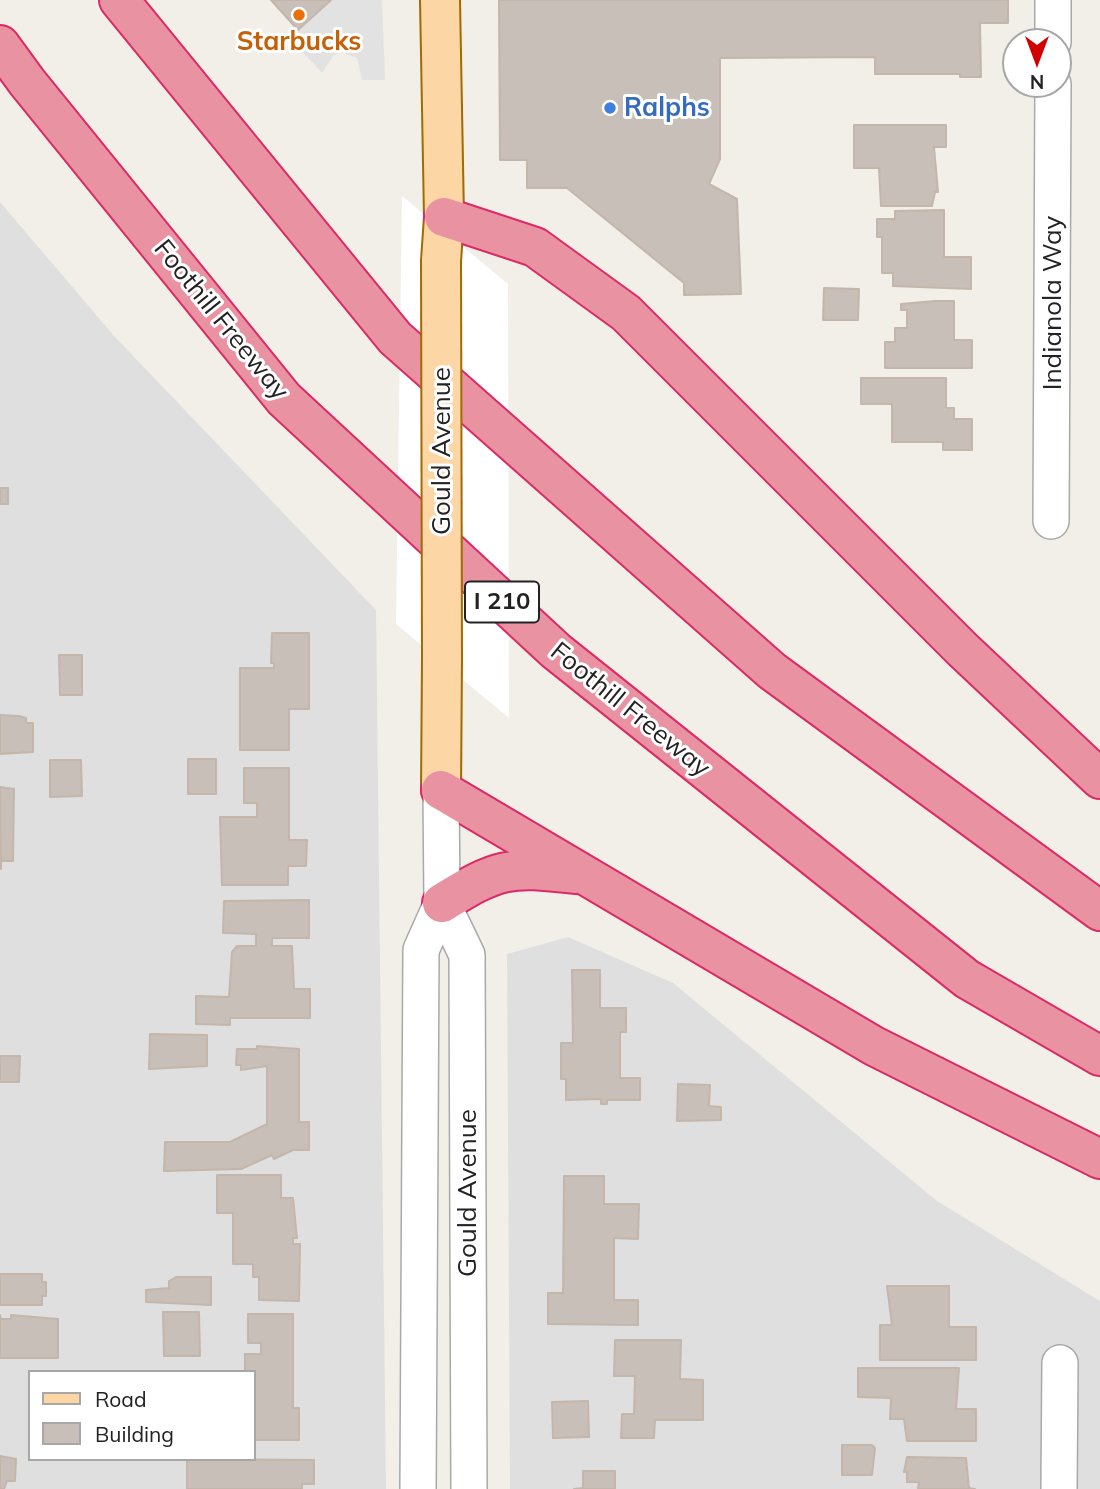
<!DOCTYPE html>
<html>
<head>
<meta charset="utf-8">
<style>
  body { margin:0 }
  #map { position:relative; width:1100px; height:1489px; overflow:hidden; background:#f2efe9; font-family:Mulish,sans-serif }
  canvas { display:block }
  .legend { position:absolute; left:28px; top:1370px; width:228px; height:91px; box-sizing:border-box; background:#fff; border:2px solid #a7a7a7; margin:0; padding:9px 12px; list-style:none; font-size:21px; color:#222 }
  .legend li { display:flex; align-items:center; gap:14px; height:35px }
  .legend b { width:35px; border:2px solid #a7a7a7 }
  .north { position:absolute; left:1002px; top:28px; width:70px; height:70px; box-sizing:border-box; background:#fff; border:2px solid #a7a7a7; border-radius:50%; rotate:180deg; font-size:19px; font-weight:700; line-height:28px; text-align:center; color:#222 }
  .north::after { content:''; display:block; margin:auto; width:24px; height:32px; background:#d40000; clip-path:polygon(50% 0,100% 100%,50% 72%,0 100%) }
</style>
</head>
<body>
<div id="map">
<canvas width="1100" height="1489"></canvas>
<ul class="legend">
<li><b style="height:9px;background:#fcd6a4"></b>Road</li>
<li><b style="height:19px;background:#c7bfb8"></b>Building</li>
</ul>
<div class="north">N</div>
</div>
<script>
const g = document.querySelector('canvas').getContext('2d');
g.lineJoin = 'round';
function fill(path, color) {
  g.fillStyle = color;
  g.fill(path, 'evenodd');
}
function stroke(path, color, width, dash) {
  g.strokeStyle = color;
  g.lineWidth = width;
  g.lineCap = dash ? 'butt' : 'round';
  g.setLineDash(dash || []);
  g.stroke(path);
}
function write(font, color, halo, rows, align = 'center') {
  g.font = font + ' Mulish,sans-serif';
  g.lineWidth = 6;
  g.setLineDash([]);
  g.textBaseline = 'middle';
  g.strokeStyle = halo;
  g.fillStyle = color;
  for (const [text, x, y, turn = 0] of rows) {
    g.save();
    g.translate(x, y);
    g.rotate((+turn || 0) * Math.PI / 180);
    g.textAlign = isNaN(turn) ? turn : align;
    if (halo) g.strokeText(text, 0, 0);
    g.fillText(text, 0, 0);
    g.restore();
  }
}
fill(new Path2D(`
  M 0,202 L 115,337 L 376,610 L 386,1489 L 0,1489 ZM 30,1372 L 254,1372 L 254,1459 L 30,1459 Z
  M 568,937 L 673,983 L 937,1201 L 1100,1301 L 1100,1489 L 510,1489 L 507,954 Z`), '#e0dfdf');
fill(new Path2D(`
  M 332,0 L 382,0 L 385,80 L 362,80 L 357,58 L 341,52 L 333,56 L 322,73 L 287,35 Z`), '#e2e2e2');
fill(new Path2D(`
  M 402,196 L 508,284 L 509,718 L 396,624 Z`), '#fff');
const building = new Path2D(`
  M 271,0 L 331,0 L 298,30 Z
  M 499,0 L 1008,0 L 1008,23 L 980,23 L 981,77 L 960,77 L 960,74 L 875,74 L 875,57 L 720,58 L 720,159 L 709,184 L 737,199 L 741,294 L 684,295 L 684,283 L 567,188 L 527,188 L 527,160 L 500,160 Z
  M 854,125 L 946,125 L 946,147 L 934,147 L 938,192 L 935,192 L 932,206 L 881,206 L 879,168 L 854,168 Z
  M 944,210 L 944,257 L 971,257 L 971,289 L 893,286 L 893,273 L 882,273 L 882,237 L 877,237 L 877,219 L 895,219 L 895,211 Z
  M 824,288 L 859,289 L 858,320 L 823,320 Z
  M 935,301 L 954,301 L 954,340 L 972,340 L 972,368 L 885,368 L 885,342 L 895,342 L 895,328 L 907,328 L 907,310 L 901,310 L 901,304 Z
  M 861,378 L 946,378 L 946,408 L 954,408 L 954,419 L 972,419 L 972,450 L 943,450 L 943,442 L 892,442 L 892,404 L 861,404 Z
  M 0,488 L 8,488 L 8,504 L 0,504 Z
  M 272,633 L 309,633 L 309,709 L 289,709 L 289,750 L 240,750 L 240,668 L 274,668 L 274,663 L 271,663 Z
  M 59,655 L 82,655 L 82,695 L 60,695 Z
  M 0,715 L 19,716 L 26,718 L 26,723 L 33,723 L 33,752 L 0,754 Z
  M 188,759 L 216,759 L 216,794 L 188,794 Z
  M 50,760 L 81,760 L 82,796 L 50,797 Z
  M 244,768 L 289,768 L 289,840 L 307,840 L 306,866 L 288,866 L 288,885 L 222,885 L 220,817 L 257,817 L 257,803 L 244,803 Z
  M 0,787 L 14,789 L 13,861 L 1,861 L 1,869 Z
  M 309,900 L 309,938 L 272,938 L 272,946 L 292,946 L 294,989 L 310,989 L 310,1018 L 230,1018 L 230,1025 L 196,1024 L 196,996 L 229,997 L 232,952 L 237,946 L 256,946 L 256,934 L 223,933 L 224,901 Z
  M 572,970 L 600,970 L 600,1008 L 626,1008 L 626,1032 L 620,1032 L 620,1078 L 640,1078 L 640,1100 L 607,1100 L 607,1104 L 601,1104 L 601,1099 L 566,1100 L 566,1079 L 561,1079 L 561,1043 L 573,1043 Z
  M 150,1034 L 207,1035 L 207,1066 L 149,1069 Z
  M 257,1046 L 299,1049 L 299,1122 L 309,1122 L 309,1150 L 293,1150 L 274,1159 L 272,1155 L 241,1169 L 164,1171 L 165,1142 L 230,1142 L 267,1124 L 267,1066 L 241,1070 L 241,1065 L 236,1065 L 237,1049 L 257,1049 Z
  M 0,1056 L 20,1056 L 19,1082 L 0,1082 Z
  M 678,1084 L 710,1085 L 709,1106 L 721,1107 L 721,1120 L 677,1121 Z
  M 217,1175 L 281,1175 L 281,1198 L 293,1198 L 297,1238 L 293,1238 L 293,1244 L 300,1244 L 299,1301 L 259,1300 L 259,1277 L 253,1277 L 253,1264 L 233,1264 L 233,1213 L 217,1213 Z
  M 564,1176 L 604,1176 L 604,1204 L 639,1204 L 638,1239 L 614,1238 L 614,1300 L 638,1300 L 638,1325 L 548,1324 L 548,1293 L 563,1293 Z
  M 0,1274 L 42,1274 L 42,1282 L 46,1282 L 46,1296 L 42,1296 L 42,1305 L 0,1305 Z
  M 176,1277 L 211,1277 L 211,1305 L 146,1302 L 146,1290 L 169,1288 L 169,1281 Z
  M 887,1286 L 949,1286 L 949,1327 L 976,1327 L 976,1360 L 880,1360 L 880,1325 L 892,1325 Z
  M 163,1312 L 199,1312 L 200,1356 L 164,1356 Z
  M 248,1314 L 293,1314 L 293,1408 L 299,1408 L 299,1440 L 254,1440 L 254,1372 L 245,1372 L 245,1354 L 261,1354 L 261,1343 L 248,1343 Z
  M 0,1315 L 1,1319 L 11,1319 L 11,1315 L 58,1319 L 58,1358 L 0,1358 Z
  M 615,1340 L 681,1340 L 680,1379 L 703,1380 L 703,1420 L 655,1420 L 654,1438 L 621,1438 L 622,1414 L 634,1414 L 635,1376 L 614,1376 Z
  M 858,1368 L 959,1368 L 956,1409 L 976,1409 L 976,1441 L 907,1441 L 904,1419 L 890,1419 L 891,1398 L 858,1397 Z
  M 588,1401 L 589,1437 L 553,1438 L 552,1402 Z
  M 842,1445 L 872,1445 L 875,1448 L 872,1475 L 842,1475 Z
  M 0,1456 L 16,1459 L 15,1481 L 7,1481 L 4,1489 L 0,1489 Z
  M 907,1457 L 966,1458 L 969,1488 L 975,1489 L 918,1489 L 919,1482 L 907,1482 L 907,1472 L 904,1472 Z
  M 187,1459 L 314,1460 L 314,1484 L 302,1484 L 302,1489 L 187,1489 Z
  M 583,1471 L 615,1471 L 615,1489 L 574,1489 L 583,1488 Z`);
fill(building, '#c7bfb8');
stroke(building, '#c4b6ab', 2);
const minor = new Path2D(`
  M 1053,0 L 1053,42
  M 1051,521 L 1053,84
  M 442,903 L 467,955 L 469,1489
  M 418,1489 L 421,950 L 442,903 L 441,790
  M 1059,1489 L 1060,1363`);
const major = new Path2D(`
  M 440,0 L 444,217 L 441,261
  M 441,790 L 442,659`);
const highway = new Path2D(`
  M 119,0 L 395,338 L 772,671 L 1100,911
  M 0,45 L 27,82 L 284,399 L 556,651 L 967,979 L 1100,1056
  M 444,217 L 535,247 L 626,313 L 963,650 L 1100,779
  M 441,790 L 874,1046 L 1100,1159
  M 442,903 C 499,868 508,866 575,874`);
stroke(minor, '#a9a9a9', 38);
stroke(major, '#a06b00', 42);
stroke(highway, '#dc2a67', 42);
stroke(minor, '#fff', 35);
stroke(major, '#fcd6a4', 38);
stroke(highway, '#e892a2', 38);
const majorBridge = new Path2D(`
  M 441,261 L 442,659`);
stroke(majorBridge, '#a06b00', 42, []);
stroke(majorBridge, '#fcd6a4', 38);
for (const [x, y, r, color] of [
  [299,15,7,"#e8710a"],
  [610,108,7,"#3f7fe0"]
]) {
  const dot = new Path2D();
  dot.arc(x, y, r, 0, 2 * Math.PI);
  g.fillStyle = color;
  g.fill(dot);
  stroke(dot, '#fff', 2.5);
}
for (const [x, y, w] of [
  [502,602,74]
]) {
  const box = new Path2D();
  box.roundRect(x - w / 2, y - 20.5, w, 41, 5);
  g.fillStyle = '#fff';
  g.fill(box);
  stroke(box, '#222', 2);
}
write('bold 24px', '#222', null, [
  ["I 210",502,602]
]);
write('bold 26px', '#c56008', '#fff', [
  ["Starbucks",299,42]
]);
write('bold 26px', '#366cbe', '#fff', [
  ["Ralphs",624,108]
], 'left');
write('26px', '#222', '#fff', [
  ["Indianola Way",1053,303,-90],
  ["Foothill Freeway",221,320,51],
  ["Gould Avenue",442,451,-90],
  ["Foothill Freeway",630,710,39],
  ["Gould Avenue",468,1193,-90]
]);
</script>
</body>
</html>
